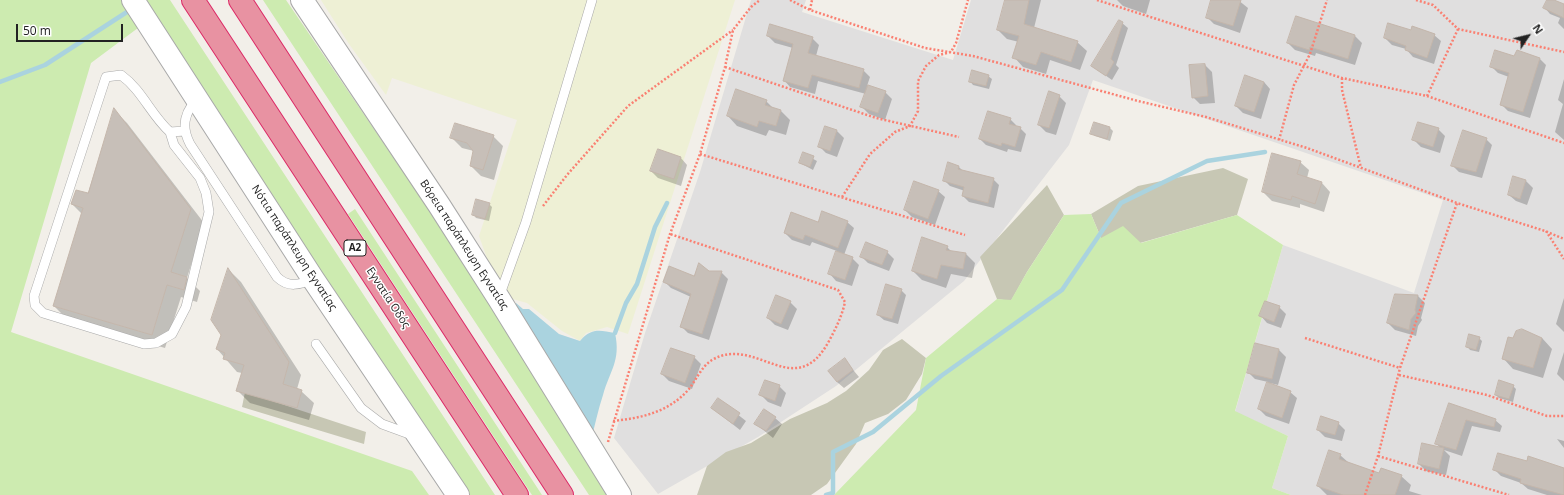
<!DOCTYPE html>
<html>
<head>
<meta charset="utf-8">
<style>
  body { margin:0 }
  #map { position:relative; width:1564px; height:495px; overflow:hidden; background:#f2efe9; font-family:"Open Sans",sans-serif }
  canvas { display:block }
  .north { position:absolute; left:1508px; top:16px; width:40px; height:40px; -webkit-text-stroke:3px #fff; paint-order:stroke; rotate:55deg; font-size:11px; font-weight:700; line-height:16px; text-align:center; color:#222 }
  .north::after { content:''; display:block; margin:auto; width:14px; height:18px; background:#222; clip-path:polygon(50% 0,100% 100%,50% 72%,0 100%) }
  .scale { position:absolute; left:16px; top:24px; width:107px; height:18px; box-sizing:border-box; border:2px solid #222; border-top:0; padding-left:5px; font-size:12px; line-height:14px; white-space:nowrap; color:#222; -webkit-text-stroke:3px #fff; paint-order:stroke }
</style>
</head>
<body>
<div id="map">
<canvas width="1564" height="495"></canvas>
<div class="north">N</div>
<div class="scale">50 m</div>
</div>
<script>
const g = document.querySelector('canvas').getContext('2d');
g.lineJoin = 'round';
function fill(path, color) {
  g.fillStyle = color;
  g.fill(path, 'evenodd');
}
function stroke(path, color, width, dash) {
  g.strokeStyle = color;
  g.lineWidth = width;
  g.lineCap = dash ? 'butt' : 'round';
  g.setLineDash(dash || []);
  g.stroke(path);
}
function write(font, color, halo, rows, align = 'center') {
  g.font = font + ' "Open Sans",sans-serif';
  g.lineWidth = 3;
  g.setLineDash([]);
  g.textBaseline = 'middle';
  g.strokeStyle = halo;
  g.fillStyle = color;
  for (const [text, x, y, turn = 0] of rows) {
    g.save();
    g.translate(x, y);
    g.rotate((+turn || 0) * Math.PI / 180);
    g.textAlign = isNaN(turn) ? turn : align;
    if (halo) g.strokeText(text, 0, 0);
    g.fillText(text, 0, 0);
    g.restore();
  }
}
fill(new Path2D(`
  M 751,0 L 806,0 L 802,12 L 953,60 L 971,0 L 1564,0 L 1564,495 L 1291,495 L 1272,488 L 1288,436 L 1235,412 L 1283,245 L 1414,293 L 1443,200 L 1093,80 L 1069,145 L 964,281 L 836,386 L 758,437 L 658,494 L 614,438 L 645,333 L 700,172 Z`), '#e0dfdf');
fill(new Path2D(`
  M 1223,168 L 1248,179 L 1237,215 L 1140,243 L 1101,238 L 1091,214 L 1138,186 Z
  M 1047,185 L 1064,215 L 1027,272 L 1011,301 L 997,299 L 980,257 Z
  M 902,339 L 926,358 L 922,374 L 906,400 L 888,414 L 865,423 L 856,444 L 827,484 L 811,495 L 697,495 L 707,466 L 726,452 L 751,443 L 790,419 L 827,403 L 846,391 L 869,370 L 883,350 Z
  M 245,392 L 366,432 L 364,444 L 242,407 Z`), '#c7c7b4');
fill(new Path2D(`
  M 321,0 L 735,0 L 628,334 L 607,327 L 586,333 L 580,341 L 562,331 L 527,303 L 509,298 L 488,261 L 479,236 L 517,120 L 392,78 L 386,95 L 349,44 Z`), '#eef0d5');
fill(new Path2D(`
  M 0,0 L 125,0 L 142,25 L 91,63 L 11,332 L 412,471 L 429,495 L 0,495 Z
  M 144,0 L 170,0 L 495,495 L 464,495 Z
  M 263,0 L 286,0 L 468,267 L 613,495 L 589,495 Z
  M 355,209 L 542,495 L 532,495 L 348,214 Z
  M 1091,214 L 1101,238 L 1123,226 L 1141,243 L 1237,215 L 1283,245 L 1235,411 L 1288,436 L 1272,488 L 1291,495 L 834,495 L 916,410 L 926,358 L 997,299 L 1011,300 L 1027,272 L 1064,215 Z`), '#cdebb0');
fill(new Path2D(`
  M 516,303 L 523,309 L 529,309 L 559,334 L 580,341 C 591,328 599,330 615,333 C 621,361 610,370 603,395 C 598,410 595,425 591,440 L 513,308 Z`), '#aad3df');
fill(new Path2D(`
  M 1006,0 L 1041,0 L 1034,28 L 1077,42 L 1087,51 L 1080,70 L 1050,60 L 1046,74 L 1023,67 L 1014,57 L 1019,42 L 1007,39 L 998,30 Z
  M 1117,0 L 1150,0 L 1146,14 L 1123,6 Z
  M 1212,0 L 1238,0 L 1248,8 L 1240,33 L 1214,24 L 1207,17 Z
  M 1548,0 L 1564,8 L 1564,29 L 1558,23 L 1560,18 L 1550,14 L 1545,8 Z
  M 1296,17 L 1355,36 L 1362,43 L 1355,65 L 1316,53 L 1315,56 L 1295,50 L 1288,43 Z
  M 1122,23 L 1128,28 L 1116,65 L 1119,68 L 1112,80 L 1092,66 Z
  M 1412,31 L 1434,35 L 1441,41 L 1434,64 L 1413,57 L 1406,49 L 1392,45 L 1385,38 Z
  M 768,36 L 812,38 L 819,45 L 816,56 L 863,70 L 870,77 L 867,86 L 885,92 L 892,99 L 885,120 L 869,114 L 862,107 L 866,94 L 818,81 L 815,94 L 790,87 L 784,80 L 793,48 L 775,43 Z
  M 1515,58 L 1539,58 L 1546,65 L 1530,118 L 1508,111 L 1501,104 L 1509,77 L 1498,73 L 1491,66 Z
  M 1205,65 L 1212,72 L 1215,103 L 1200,104 L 1193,97 Z
  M 988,76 L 992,79 L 989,89 L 973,85 L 970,81 Z
  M 1564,79 L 1564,140 L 1555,132 L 1563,104 L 1558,100 Z
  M 1264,82 L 1270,89 L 1261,119 L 1243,113 L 1236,106 Z
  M 1059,96 L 1066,103 L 1056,135 L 1046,132 L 1039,125 Z
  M 766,101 L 773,108 L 781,111 L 790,120 L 786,135 L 769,130 L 766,136 L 737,126 L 728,116 Z
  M 114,110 L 127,123 L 204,223 L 187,278 L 200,291 L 197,302 L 181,297 L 165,348 L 67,319 L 54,306 L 82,214 L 72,204 L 88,194 Z
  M 1010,119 L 1016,125 L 1015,127 L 1020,128 L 1026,134 L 1021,152 L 1008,149 L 1007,152 L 986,145 L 980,139 Z
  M 826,128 L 837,131 L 844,138 L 837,157 L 826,153 L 819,146 Z
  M 1110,128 L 1113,131 L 1110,141 L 1095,136 L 1091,133 Z
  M 1438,129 L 1445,136 L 1440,153 L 1421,147 L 1414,140 Z
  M 493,136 L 503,146 L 494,180 L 481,176 L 471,166 L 474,151 L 462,148 L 452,138 Z
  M 1486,139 L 1492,145 L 1482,178 L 1459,172 L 1452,165 Z
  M 804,154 L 817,161 L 813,170 L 800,163 Z
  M 681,158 L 687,165 L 681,186 L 658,178 L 651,171 Z
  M 1300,162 L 1309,170 L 1307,178 L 1322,183 L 1330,192 L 1324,212 L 1300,204 L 1300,208 L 1272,201 L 1263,192 Z
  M 958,166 L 963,171 L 993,179 L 999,185 L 994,208 L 969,202 L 963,196 L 965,191 L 950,186 L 944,180 Z
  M 1514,178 L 1526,181 L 1533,188 L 1527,205 L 1516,201 L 1509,195 Z
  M 938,191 L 945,197 L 935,225 L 912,217 L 905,210 Z
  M 489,204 L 492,207 L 489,221 L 476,218 L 473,214 Z
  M 847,222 L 854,228 L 844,255 L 852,258 L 859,265 L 852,286 L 836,281 L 830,274 L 837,251 L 812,242 L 810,246 L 792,240 L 785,233 Z
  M 947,247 L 952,252 L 966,254 L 975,263 L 972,278 L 951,274 L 946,288 L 922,280 L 913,271 Z
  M 887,252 L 894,259 L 889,271 L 868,263 L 861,256 Z
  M 229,270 L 241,282 L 301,375 L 297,389 L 301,391 L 314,403 L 309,420 L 250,403 L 238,391 L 242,373 L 237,372 L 217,349 L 222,335 Z
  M 709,272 L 721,272 L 728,279 L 709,340 L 688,333 L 681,326 L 691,297 L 671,288 L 664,281 L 695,277 Z
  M 901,290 L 906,295 L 898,324 L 884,320 L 878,315 Z
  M 1396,295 L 1418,296 L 1425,303 L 1421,318 L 1422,320 L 1418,326 L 1416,336 L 1395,330 L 1388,323 Z
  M 1564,298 L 1564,332 L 1556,324 Z
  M 790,302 L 797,309 L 788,330 L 775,325 L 768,318 Z
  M 1279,307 L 1286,314 L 1281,328 L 1267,323 L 1261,316 Z
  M 1479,338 L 1482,341 L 1479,352 L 1470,350 L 1467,346 Z
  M 1542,338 L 1552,349 L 1543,378 L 1513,369 L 1503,358 L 1513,339 Z
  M 1256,344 L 1279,350 L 1286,357 L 1278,385 L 1270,383 L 1270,385 L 1290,392 L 1297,398 L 1289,424 L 1266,416 L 1259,409 L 1268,382 L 1255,379 L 1248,372 Z
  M 1564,352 L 1564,381 L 1557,374 Z
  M 694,357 L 701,364 L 692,389 L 669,381 L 662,374 Z
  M 845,360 L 859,377 L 844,388 L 837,382 Z
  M 779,386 L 786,393 L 781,407 L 768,402 L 761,395 Z
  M 1513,386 L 1516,389 L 1513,402 L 1499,398 L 1496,395 Z
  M 718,399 L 746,421 L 740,430 L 712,408 Z
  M 1449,404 L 1495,420 L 1502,426 L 1500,432 L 1472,426 L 1462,456 L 1444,450 L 1450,456 L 1446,475 L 1426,471 L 1419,464 L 1441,449 L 1436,443 Z
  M 775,418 L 782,424 L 773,438 L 756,424 Z
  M 1338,423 L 1345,430 L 1342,441 L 1325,437 L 1318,430 Z
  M 1557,439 L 1564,441 L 1564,448 Z
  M 1340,455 L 1349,463 L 1380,474 L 1401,476 L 1411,485 L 1409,491 L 1422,495 L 1327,495 L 1318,486 Z
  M 1527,462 L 1564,468 L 1564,495 L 1547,495 L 1528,489 L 1521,483 L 1501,476 L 1494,469 Z`), '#0003');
stroke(new Path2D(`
  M 0,82 L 45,65 L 130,10
  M 615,333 L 626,303 L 637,284 L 655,227 L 667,203
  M 826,495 L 833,493 L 833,452 L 873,432 L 941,376 L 1062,290 L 1121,203 L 1207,161 L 1265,152`), '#aad3df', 4.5);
const building = new Path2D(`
  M 1005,0 L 1029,0 L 1024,24 L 1078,41 L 1071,62 L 1041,52 L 1036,65 L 1012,58 L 1019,36 L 997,30 Z
  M 1211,0 L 1241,0 L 1233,26 L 1206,18 Z
  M 1547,0 L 1554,0 L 1564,4 L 1564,18 L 1543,8 Z
  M 1296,16 L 1355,35 L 1348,59 L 1310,47 L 1309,50 L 1287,43 Z
  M 1119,20 L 1123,22 L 1111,59 L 1114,62 L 1106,76 L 1091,66 Z
  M 1388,23 L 1411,30 L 1412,26 L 1435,34 L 1427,58 L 1405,50 L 1406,46 L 1384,38 Z
  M 770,24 L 813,37 L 808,53 L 864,69 L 859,88 L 812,75 L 808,88 L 783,81 L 793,44 L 767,36 Z
  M 1495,50 L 1514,56 L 1517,50 L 1540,58 L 1523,112 L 1500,105 L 1509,73 L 1490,67 Z
  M 1205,64 L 1208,96 L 1192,98 L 1189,65 Z
  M 972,70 L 989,75 L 986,86 L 969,82 Z
  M 1245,75 L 1264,82 L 1254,112 L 1235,106 Z
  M 868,85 L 886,91 L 878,113 L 860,107 Z
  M 736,89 L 767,100 L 765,105 L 781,110 L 776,126 L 759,121 L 757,127 L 727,116 Z
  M 1049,91 L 1060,95 L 1049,128 L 1038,125 Z
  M 114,108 L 191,209 L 171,272 L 187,277 L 184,290 L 167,285 L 152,335 L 53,306 L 83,208 L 71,204 L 76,190 L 88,193 Z
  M 988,111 L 1011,118 L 1009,124 L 1021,127 L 1015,147 L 1002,143 L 1001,146 L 979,139 Z
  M 1094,122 L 1110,127 L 1107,139 L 1090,134 Z
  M 1418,122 L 1439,128 L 1433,147 L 1412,140 Z
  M 455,123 L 494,135 L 483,170 L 470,166 L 473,151 L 467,143 L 450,138 Z
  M 825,126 L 837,130 L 830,151 L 818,147 Z
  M 1463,130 L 1487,138 L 1476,172 L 1451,166 Z
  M 658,149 L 681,157 L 674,179 L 650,171 Z
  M 803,152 L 814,156 L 810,167 L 799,163 Z
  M 1272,153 L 1301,161 L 1297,174 L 1322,182 L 1315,204 L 1292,196 L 1291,200 L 1262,192 Z
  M 948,162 L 959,166 L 958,169 L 994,178 L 988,203 L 962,196 L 964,187 L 943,181 Z
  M 1513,176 L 1526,180 L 1520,199 L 1508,195 Z
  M 914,181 L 939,190 L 928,219 L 904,210 Z
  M 476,199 L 490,203 L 485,219 L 472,215 Z
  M 822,211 L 848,221 L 838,248 L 805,235 L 803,240 L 784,233 L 791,212 L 818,222 Z
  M 922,237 L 948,246 L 946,250 L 966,253 L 963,269 L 941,265 L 937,279 L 912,271 Z
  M 866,242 L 888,251 L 882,265 L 860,257 Z
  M 836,251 L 853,257 L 845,280 L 828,274 Z
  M 699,263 L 709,271 L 722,271 L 702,334 L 680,327 L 691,294 L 663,282 L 669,266 L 694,276 Z
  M 228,268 L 289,362 L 283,384 L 302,390 L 297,408 L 236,391 L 244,365 L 223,359 L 225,353 L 216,349 L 221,335 L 211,320 Z
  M 886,284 L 902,289 L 892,319 L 877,315 Z
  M 1395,294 L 1418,295 L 1415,310 L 1416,313 L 1411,319 L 1409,330 L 1387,323 Z
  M 776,295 L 791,301 L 781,324 L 767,318 Z
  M 1265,301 L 1280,306 L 1274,322 L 1259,316 Z
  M 1522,329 L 1542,338 L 1533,368 L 1502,359 L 1508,337 L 1513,338 L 1516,331 Z
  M 1469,334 L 1480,337 L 1476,350 L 1466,347 Z
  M 1255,343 L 1279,349 L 1272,379 L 1247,373 Z
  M 671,348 L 695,356 L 685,383 L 661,374 Z
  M 845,358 L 853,370 L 837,382 L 828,371 Z
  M 765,380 L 780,385 L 775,401 L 759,395 Z
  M 1499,380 L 1514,385 L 1509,399 L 1495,395 Z
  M 1267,382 L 1291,391 L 1282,418 L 1258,409 Z
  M 718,398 L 740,413 L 733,424 L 711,408 Z
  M 1449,403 L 1496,419 L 1494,427 L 1466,420 L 1456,450 L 1435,444 Z
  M 764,409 L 776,417 L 766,431 L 754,424 Z
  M 1321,416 L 1339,422 L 1335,435 L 1317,430 Z
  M 1422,443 L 1444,448 L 1439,469 L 1418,464 Z
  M 1329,450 L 1341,454 L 1339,459 L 1379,473 L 1381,468 L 1402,475 L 1395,495 L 1343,495 L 1317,486 Z
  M 1498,453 L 1527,461 L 1528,456 L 1564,468 L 1564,495 L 1520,483 L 1521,479 L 1493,470 Z`);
fill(building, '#c7bfb8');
stroke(building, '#c4b6ab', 1);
const service = new Path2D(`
  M 197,99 C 184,113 181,127 190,144 L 277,277 C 288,288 300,285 313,279
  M 170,132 L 174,145 L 200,178 L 206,193 L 209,212 L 186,307 L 172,334 L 156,343 L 144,344 L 43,313 L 35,305 L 34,296 L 106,77 L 121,75 C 142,90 151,115 170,132 L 185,131
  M 499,297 L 526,222 L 592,0
  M 316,344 L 361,408 L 382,424 L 412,435`);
const tertiary = new Path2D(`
  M 133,0 L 313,279 L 458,495
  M 302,0 L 439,205 L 499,299 L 620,495`);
const motorway = new Path2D(`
  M 193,0 L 517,495
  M 240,0 L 562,495`);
stroke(service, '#a9a9a9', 10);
stroke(tertiary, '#a9a9a9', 24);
stroke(motorway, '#dc2a67', 24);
stroke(new Path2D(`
  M 790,0 L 810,10 L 925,48 L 973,56 L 1138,101 L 1206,117 L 1307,148 L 1457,203 L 1545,231 L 1564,239
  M 1097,0 L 1342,78 L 1427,96 L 1564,143
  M 1416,0 L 1433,5 L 1458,29 L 1564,52
  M 810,10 L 812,0
  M 725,67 L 876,118 L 959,137
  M 1342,78 L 1342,90 L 1361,168
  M 1427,96 L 1458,29
  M 1279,140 L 1294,85 L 1310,54 L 1327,0
  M 700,154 L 965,235
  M 842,197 L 870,154 L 895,132 L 910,126 L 918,111 L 918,81 L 926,66 L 939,55 L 951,52 L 956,43 L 968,0
  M 543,206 L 567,175 L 628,106 L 733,30
  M 1546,231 L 1564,259
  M 1305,338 L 1400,368
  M 1399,375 L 1487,395 L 1547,416 L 1564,416
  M 613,421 C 642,418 669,412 689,389 C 696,380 702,366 712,360 C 756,334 795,404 829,341 C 836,328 842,316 845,302 L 838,290 L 670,234
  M 608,442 L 670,234 L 700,154 L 725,67 L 733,30 L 751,7 L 760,0
  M 1378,456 L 1509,495
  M 1365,495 L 1378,456 L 1400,368 L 1457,203`), '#fa8072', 2.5, [2, 2]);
stroke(service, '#fff', 9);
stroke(tertiary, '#fff', 22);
stroke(motorway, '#e892a2', 22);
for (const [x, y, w] of [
  [355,248,22]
]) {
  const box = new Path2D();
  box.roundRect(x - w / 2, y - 8, w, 16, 3);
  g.fillStyle = '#fff';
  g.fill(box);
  stroke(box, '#222', 1);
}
write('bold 10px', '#222', null, [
  ["Α2",355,248]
]);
write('11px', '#222', '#fff', [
  ["Βόρεια παράπλευρη Εγνατίας",464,245,57],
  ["Νότια παράπλευρη Εγνατίας",294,248,57],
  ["Εγνατία Οδός",388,298,57]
]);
</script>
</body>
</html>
